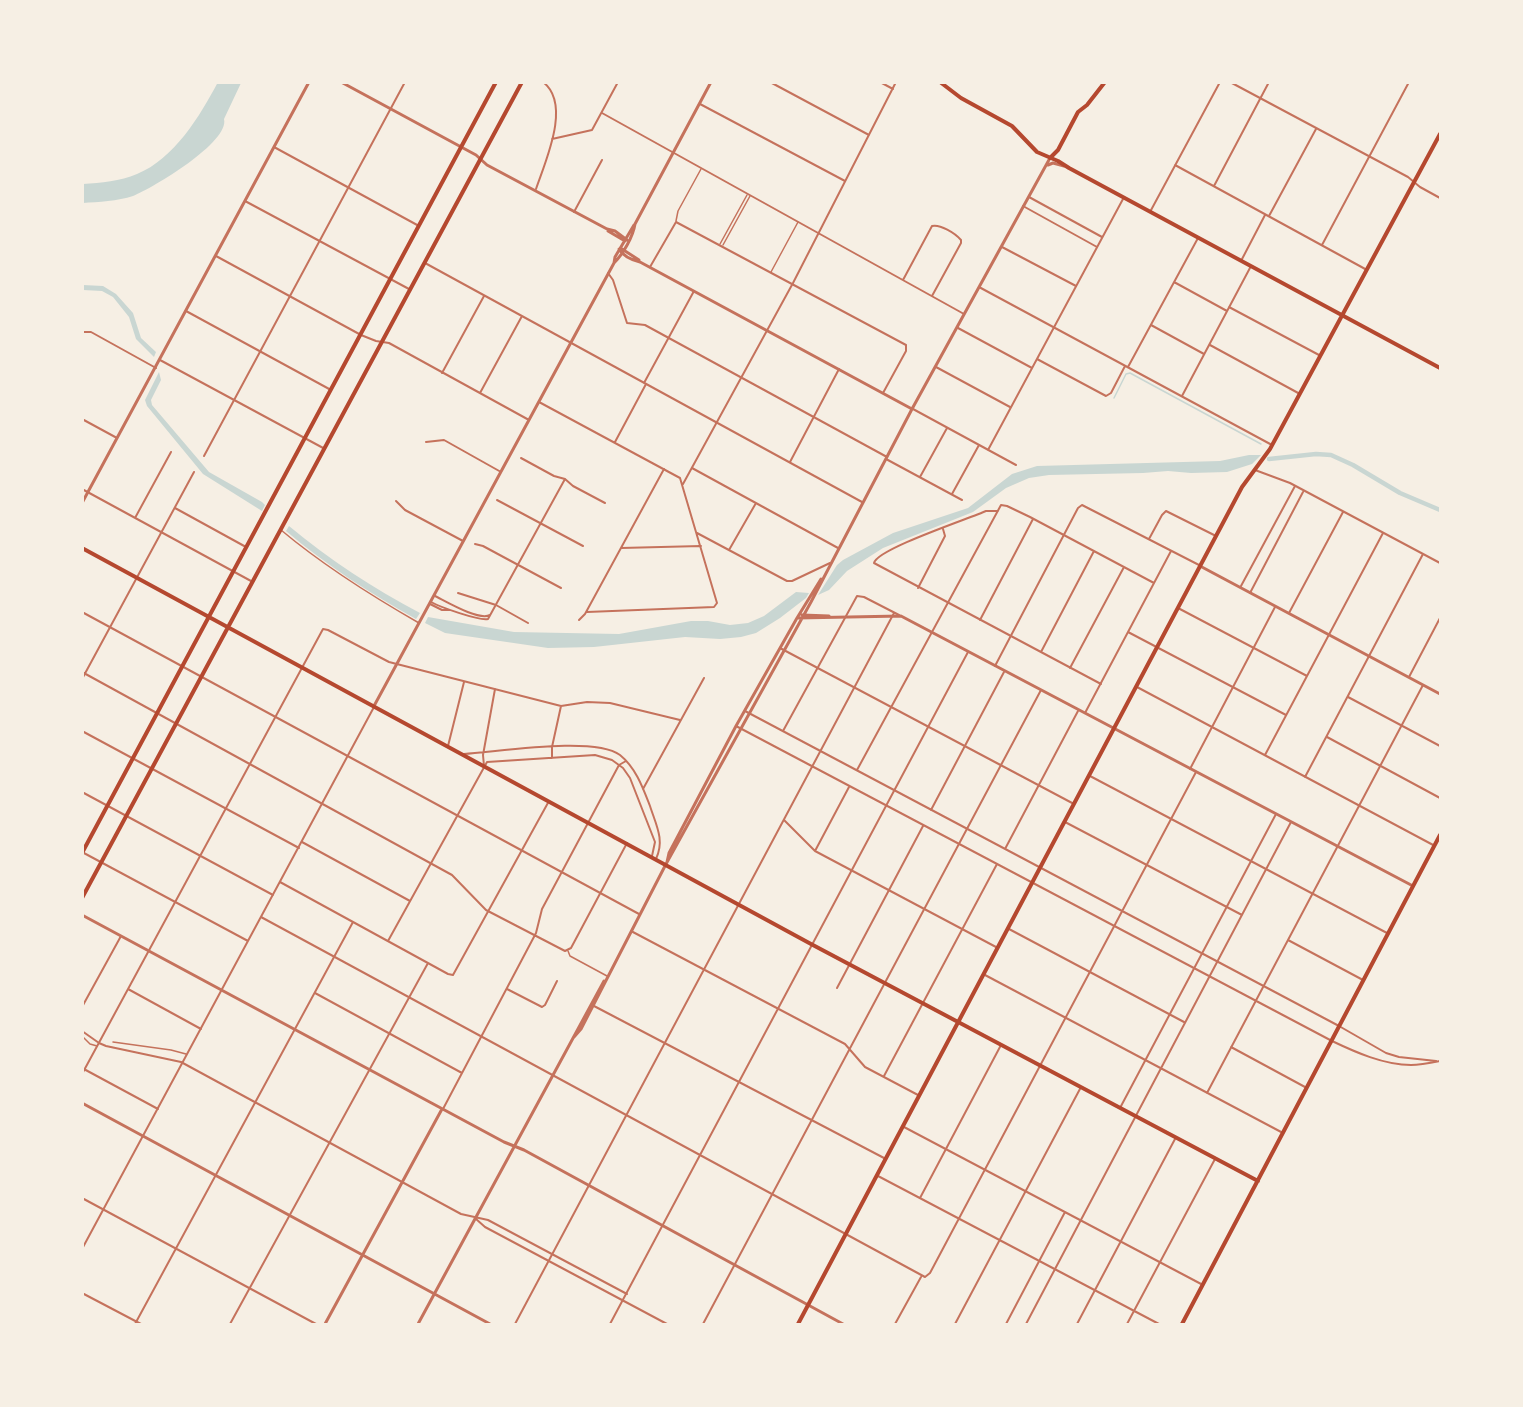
<!DOCTYPE html>
<html>
<head>
<meta charset="utf-8">
<style>
  body { margin:0 }
  #map { position:relative; width:1523px; height:1407px; overflow:hidden; background:#f6efe4; font-family:Arial,sans-serif }
  canvas { display:block }
  .frame { position:absolute; inset:0; border:84px solid #f6efe4; pointer-events:none }
</style>
</head>
<body>
<div id="map">
<canvas width="1523" height="1407"></canvas>
<div class="frame"></div>
</div>
<script>
const g = document.querySelector('canvas').getContext('2d');
g.lineJoin = 'round';
function fill(path, color) {
  g.fillStyle = color;
  g.fill(path, 'evenodd');
}
function stroke(path, color, width, dash) {
  g.strokeStyle = color;
  g.lineWidth = width;
  g.lineCap = dash ? 'butt' : 'round';
  g.setLineDash(dash || []);
  g.stroke(path);
}
fill(new Path2D(`
  M 218,82 L 241,83 L 224,119 C 230,142 153,188 133,196 C 118,201 98,202 83,203 L 83,184 C 101,183 120,181 137,174 C 174,159 200,116 218,82 Z
  M 83,285 L 103,286 L 116,294 L 133,313 L 141,338 L 156,352 L 154,357 L 136,339 L 129,317 L 113,297 L 102,291 L 83,290 Z
  M 159,372 L 161,380 L 151,400 L 152,405 L 209,472 L 262,502 L 265,505 L 262,511 L 203,474 L 147,406 L 145,400 Z
  M 1249,455 L 1261,455 L 1252,464 L 1227,472 L 1191,473 L 1168,471 L 1143,473 L 1049,475 L 1029,478 L 1006,488 L 973,512 L 883,548 L 847,571 L 829,590 L 818,595 L 837,565 L 843,560 L 893,533 L 968,508 L 1012,474 L 1037,466 L 1220,461 Z
  M 289,526 C 330,560 373,588 420,613 L 416,619 C 370,593 327,566 286,531 Z
  M 796,592 L 809,593 L 806,598 L 780,618 L 756,633 L 741,637 L 720,639 L 685,637 L 594,647 L 548,648 L 445,633 L 425,623 L 428,617 L 514,632 L 619,634 L 691,621 L 708,621 L 730,625 L 748,623 L 764,616 Z`), '#c9d6d2');
stroke(new Path2D(`
  M 1114,398 L 1126,374 L 1130,373 L 1261,444`), '#c9d6d2', 1.5);
stroke(new Path2D(`
  M 1269,459 L 1316,454 L 1331,455 L 1353,465 L 1400,493 L 1440,510`), '#c9d6d2', 4.5);
stroke(new Path2D(`
  M 113,1042 L 171,1050 L 186,1054`), '#c5725c', 1.5);
stroke(new Path2D(`
  M 676,221 L 678,211 L 701,169
  M 720,244 L 747,195
  M 723,245 L 750,196
  M 771,272 L 798,222
  M 281,530 C 324,566 370,595 419,623
  M 568,951 L 570,956 L 607,976
  M 82,1036 L 90,1044 L 97,1046`), '#c5725c', 1.5);
stroke(new Path2D(`
  M 770,82 L 869,135
  M 880,82 L 893,89
  M 1230,82 L 1408,177 L 1420,187 L 1440,198
  M 700,104 L 845,181
  M 602,113 L 964,314
  M 552,139 L 592,130 L 618,82
  M 274,147 L 419,226
  M 1175,165 L 1367,270
  M 1214,186 L 1269,82
  M 536,189 C 545,162 572,104 543,82
  M 1029,197 L 1102,237
  M 245,201 L 409,289
  M 1023,206 L 1097,247
  M 574,212 L 602,160
  M 1150,212 L 1220,82
  M 1269,216 L 1316,129
  M 1322,245 L 1409,82
  M 1002,247 L 1076,286
  M 216,256 L 361,335 L 376,341 L 389,343 L 529,420
  M 1241,261 L 1265,215
  M 425,263 L 862,502
  M 650,267 L 676,222 L 906,345 L 906,351 L 883,393
  M 608,273 L 613,280 L 627,323 L 645,325 L 887,457
  M 903,280 L 932,226 C 940,224 955,233 961,240 L 961,243 L 932,296
  M 1174,282 L 1227,311
  M 979,287 L 1272,445
  M 1229,307 L 1319,355
  M 186,311 L 331,390
  M 1151,325 L 1204,354
  M 958,328 L 1032,368
  M 82,332 L 91,332 L 156,368
  M 1210,345 L 1300,394
  M 1037,359 L 1106,396 L 1111,393 L 1125,366
  M 160,360 L 325,449
  M 936,367 L 1010,407
  M 1128,367 L 1198,238
  M 442,373 L 484,296
  M 644,383 L 694,291
  M 480,393 L 522,316
  M 1182,396 L 1251,266
  M 539,402 L 680,478 L 717,603 L 714,607 L 587,612
  M 913,409 L 1016,465
  M 82,419 L 117,438
  M 426,442 L 444,440 L 501,472
  M 615,442 L 646,384
  M 988,450 L 1123,199
  M 204,456 L 405,82
  M 521,458 L 554,476 L 565,479 L 573,486 L 605,503
  M 886,459 L 962,500
  M 790,462 L 839,369
  M 692,468 L 838,548
  M 1255,470 L 1290,483 L 1440,563
  M 920,477 L 947,428
  M 683,484 L 793,283 L 896,82
  M 82,489 L 251,581
  M 1440,493 L 1440,494
  M 952,494 L 979,445
  M 497,500 L 583,546
  M 396,501 L 405,510 L 463,541
  M 175,508 L 246,547
  M 998,511 L 986,511 C 968,519 877,549 874,563 L 1101,684
  M 135,518 L 171,452
  M 697,533 L 787,581 L 792,581 L 830,563
  M 1149,539 L 1162,515 L 1166,511 L 1216,536
  M 475,544 L 483,546 L 561,588
  M 621,548 L 701,546
  M 729,550 L 756,503
  M 1241,586 L 1295,486
  M 918,588 L 945,536 L 943,529
  M 458,593 L 496,605 L 528,623
  M 1250,593 L 1303,492
  M 435,596 C 447,602 479,621 490,615
  M 431,602 C 440,607 479,621 488,619 L 565,479
  M 430,604 L 442,610 L 449,610
  M 1178,608 L 1307,676
  M 82,612 L 639,914
  M 1289,613 L 1343,512
  M 579,620 L 585,614 L 664,469
  M 980,620 L 1033,519
  M 1128,632 L 1286,715
  M 780,648 L 1074,804
  M 1041,652 L 1094,551
  M 995,666 L 1078,508 L 1082,505 L 1199,565
  M 1070,668 L 1124,567
  M 82,672 L 452,875 L 486,910 L 565,951 L 571,948 L 627,843
  M 1409,677 L 1440,618
  M 82,679 L 194,472
  M 1137,687 L 1435,846
  M 1348,697 L 1440,746
  M 745,711 L 1339,1026 L 1386,1053 L 1399,1057 L 1436,1061
  M 1085,713 L 1171,551
  M 736,726 L 1332,1041 C 1355,1052 1384,1065 1411,1065 C 1420,1065 1430,1063 1440,1061
  M 82,731 L 299,848
  M 783,731 L 857,596 L 864,597 L 899,615
  M 1327,737 L 1440,798
  M 448,746 L 464,682
  M 464,754 C 498,752 594,736 620,755 C 636,768 643,788 650,806 C 656,825 665,840 656,859
  M 1265,755 L 1383,533
  M 552,758 L 552,747 L 561,706
  M 484,766 L 483,755 L 495,689
  M 1190,769 L 1275,607
  M 857,770 L 1001,505 L 1007,506 L 1030,517 L 1154,583
  M 1090,776 L 1387,933
  M 1305,777 L 1423,554
  M 643,789 L 704,678
  M 82,792 L 273,895
  M 931,810 L 1004,672
  M 784,820 L 815,851 L 996,947
  M 1065,822 L 1242,915
  M 302,842 L 410,901
  M 1005,849 L 1078,711
  M 815,851 L 849,787
  M 82,852 L 248,941
  M 280,882 L 448,974 L 453,975 L 549,801
  M 261,917 L 925,1277 L 930,1273 L 1196,772
  M 1009,929 L 1184,1022
  M 631,931 L 845,1044 L 865,1067 L 918,1095
  M 1288,940 L 1363,980
  M 388,941 L 487,762 L 595,755 L 612,760 L 623,768 L 630,778 L 655,842 L 652,856
  M 985,975 L 1283,1133
  M 837,988 L 923,826
  M 128,989 L 201,1029
  M 507,989 L 542,1007 L 545,1005 L 557,981
  M 315,993 L 462,1073
  M 594,1006 L 884,1158
  M 82,1007 L 121,936
  M 82,1031 L 99,1043 L 106,1046 L 181,1062 L 461,1214 L 488,1220 L 627,1294
  M 1231,1047 L 1305,1087
  M 82,1068 L 158,1109
  M 82,1074 L 323,629 L 328,630 L 389,662 L 561,706 L 587,702 L 610,703 L 680,720
  M 884,1076 L 997,864
  M 1207,1093 L 1423,685
  M 1120,1108 L 1276,814
  M 443,1109 L 536,933 L 542,909 L 619,765 L 626,761
  M 904,1127 L 1203,1285
  M 878,1176 L 1159,1324
  M 82,1198 L 316,1324
  M 920,1198 L 1001,1045
  M 476,1219 L 485,1227 L 667,1324
  M 82,1249 L 374,707
  M 82,1293 L 141,1324
  M 135,1324 L 353,922
  M 230,1324 L 428,963
  M 515,1324 L 894,613
  M 610,1324 L 968,652
  M 703,1324 L 1041,690
  M 895,1324 L 921,1277
  M 955,1324 L 1081,1087
  M 1006,1324 L 1065,1212
  M 1026,1324 L 1291,822
  M 1077,1324 L 1175,1139
  M 1127,1324 L 1215,1159`), '#c5725c', 2);
stroke(new Path2D(`
  M 341,82 L 476,155 L 487,165 L 607,229 L 615,231 L 627,240
  M 1048,165 L 1053,163 L 1064,166
  M 608,231 L 625,241
  M 619,249 C 623,256 632,260 640,262 L 912,409
  M 622,249 L 639,260
  M 614,263 L 615,257 L 634,225
  M 82,503 L 309,82
  M 1200,566 L 1440,694
  M 802,615 L 829,616
  M 797,618 L 901,616 L 1413,886
  M 374,706 L 614,263 C 623,254 633,237 635,224 L 711,82
  M 667,862 L 669,853 L 736,726 L 797,618 L 821,579
  M 82,915 L 504,1142 L 524,1150 L 843,1324
  M 574,1037 L 581,1029 L 666,864 L 811,602 L 912,409 L 1050,158
  M 82,1103 L 490,1324
  M 325,1324 L 442,1109
  M 418,1324 L 604,981`), '#c5725c', 3);
stroke(new Path2D(`
  M 940,82 L 961,98 L 1012,126 L 1037,152 L 1058,161 L 1069,168 L 1440,368
  M 1050,158 L 1058,150 L 1078,112 L 1087,105 L 1105,82
  M 82,548 L 811,944 L 1258,1181
  M 82,853 L 496,82
  M 82,898 L 522,82
  M 798,1324 L 1242,487 L 1270,449 L 1440,134
  M 1182,1324 L 1440,835`), '#b5482f', 4);
</script>
</body>
</html>
